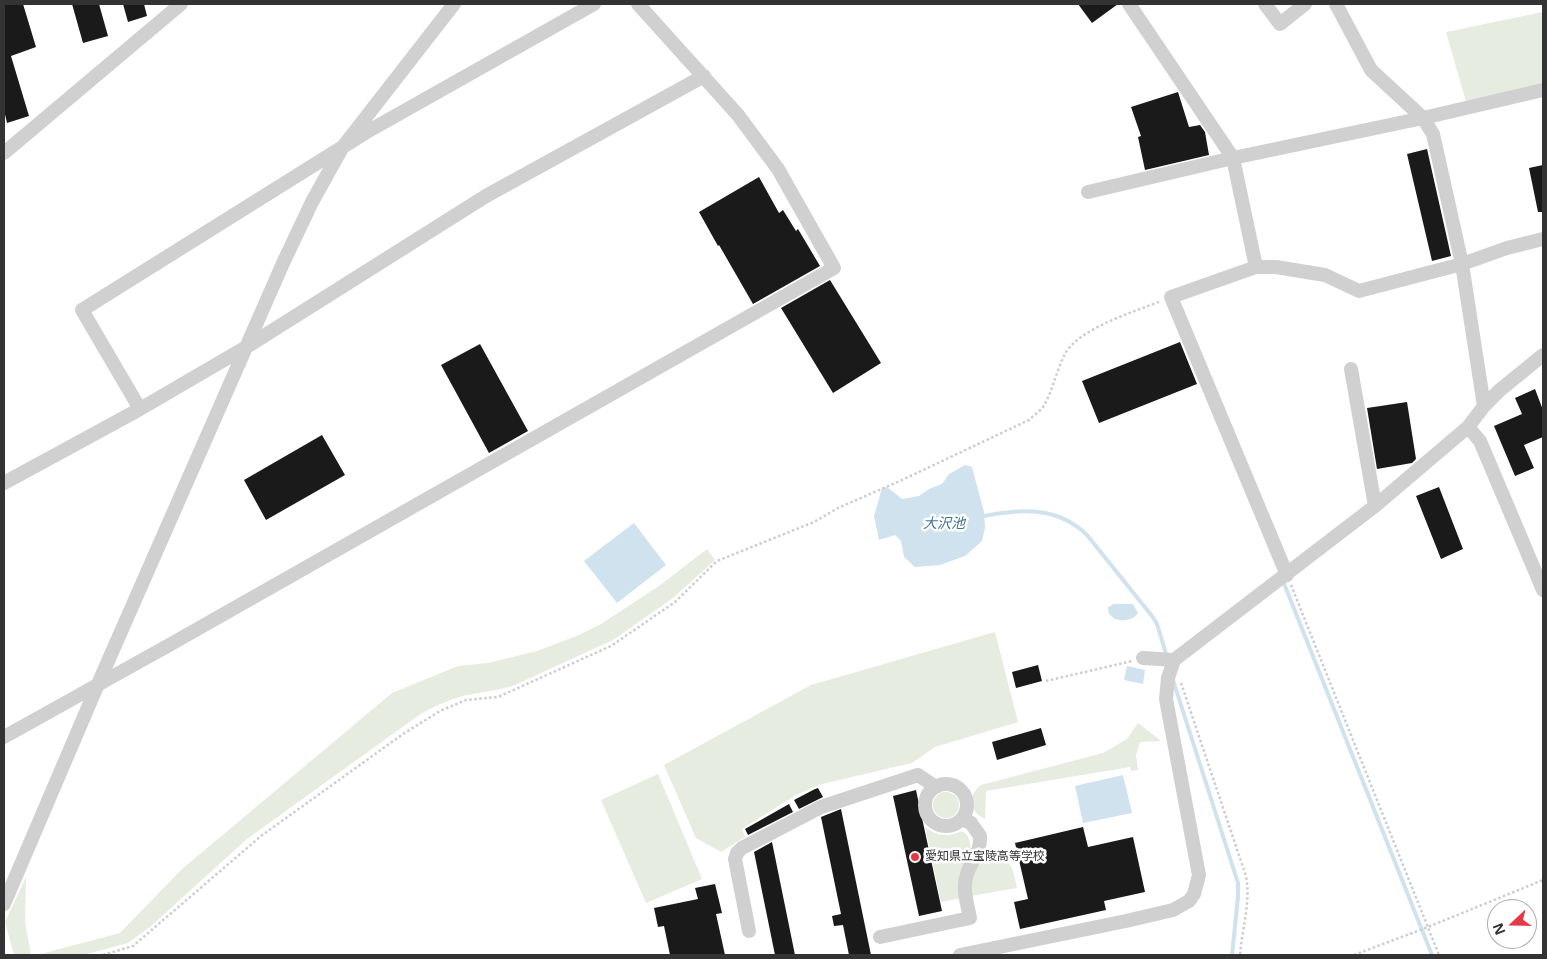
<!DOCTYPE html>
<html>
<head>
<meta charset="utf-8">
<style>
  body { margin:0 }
  #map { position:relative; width:1547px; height:959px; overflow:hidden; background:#fff; font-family:"Open Sans",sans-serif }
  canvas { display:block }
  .frame { position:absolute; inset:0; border:5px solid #333; pointer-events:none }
  .north { position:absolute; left:1487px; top:899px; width:50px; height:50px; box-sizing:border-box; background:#fff; border:1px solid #adadad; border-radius:50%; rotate:249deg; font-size:14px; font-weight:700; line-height:20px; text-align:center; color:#333 }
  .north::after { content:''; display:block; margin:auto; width:18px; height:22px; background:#e63946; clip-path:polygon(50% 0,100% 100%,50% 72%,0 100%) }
</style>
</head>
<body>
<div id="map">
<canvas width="1547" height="959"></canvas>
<div class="frame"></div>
<div class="north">N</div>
</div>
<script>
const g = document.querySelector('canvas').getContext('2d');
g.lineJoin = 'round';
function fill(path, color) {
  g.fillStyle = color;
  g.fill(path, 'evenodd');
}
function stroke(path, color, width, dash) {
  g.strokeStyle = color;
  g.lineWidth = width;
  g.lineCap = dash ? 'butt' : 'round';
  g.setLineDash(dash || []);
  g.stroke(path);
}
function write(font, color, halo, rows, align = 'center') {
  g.font = font + ' "Open Sans","Noto Sans JP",sans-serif';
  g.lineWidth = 5;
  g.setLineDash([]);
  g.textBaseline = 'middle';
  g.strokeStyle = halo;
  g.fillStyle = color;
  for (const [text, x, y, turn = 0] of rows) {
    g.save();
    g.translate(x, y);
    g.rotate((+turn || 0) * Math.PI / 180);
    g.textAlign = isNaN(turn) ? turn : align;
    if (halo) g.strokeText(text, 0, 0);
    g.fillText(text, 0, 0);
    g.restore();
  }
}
fill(new Path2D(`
  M 1543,12 L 1543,86 L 1467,105 L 1446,32 Z
  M 707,549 L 715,560 L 673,598 L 613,640 L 515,685 C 501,690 487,691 473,694 C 454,697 436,705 419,715 L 247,839 L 150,927 L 128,943 L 83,955 L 37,955 L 120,933 L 182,869 L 392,693 L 458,666 L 488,663 L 537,651 L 579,635 L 601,624 L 659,586 Z
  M 995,632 L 1018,722 L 935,747 L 912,763 L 822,784 L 796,795 L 742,829 L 745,837 L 721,852 L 696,838 L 664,765 L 811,685 Z
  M 1138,723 L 1161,741 L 1140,742 L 1136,755 L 1138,770 L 1131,771 L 1130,767 L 986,791 L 985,819 C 970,812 967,796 981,785 L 1103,753 L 1127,739 Z
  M 658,774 L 702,879 L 646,903 L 601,800 Z
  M933 805a13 13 0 1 1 26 0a13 13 0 1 1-26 0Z
  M 925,827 C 937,836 948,838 962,831 C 980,839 965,882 961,898 L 941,902 Z
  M 990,857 C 1012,857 1013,869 1017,888 L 971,896 L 971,876 L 981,860 Z
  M 26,877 L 25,922 L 31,955 L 14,955 L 5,922 Z`), '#e6ecdf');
fill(new Path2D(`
  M 965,465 L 972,467 L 984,512 L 985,528 L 982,541 L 965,556 L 940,565 L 915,567 L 904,557 L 901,541 L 895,535 L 879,540 L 874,516 L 882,488 L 887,487 L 902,499 L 919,496 L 929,489 L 942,484 L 949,474 Z
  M 634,523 L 666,565 L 617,603 L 584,561 Z
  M 1114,604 L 1133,604 L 1138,613 C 1131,624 1107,623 1108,607 Z
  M 1127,666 L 1145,670 L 1143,684 L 1124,680 Z
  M 1123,775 L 1132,813 L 1083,823 L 1075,786 Z`), '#cfe2ee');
stroke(new Path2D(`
  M 984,516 C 1022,509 1057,506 1087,535 L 1152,616 L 1157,624 L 1167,657
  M 1283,581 L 1432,955
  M 1173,680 L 1238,883 L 1238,897 L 1232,955`), '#cfe2ee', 4);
fill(new Path2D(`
  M 4,4 L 23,4 L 36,47 L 11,56 L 29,116 L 7,123 L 4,110 Z
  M 72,4 L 99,4 L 108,36 L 83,43 Z
  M 123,4 L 144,4 L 147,16 L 128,22 Z
  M 1078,4 L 1118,4 L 1092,23 Z
  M 1178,92 L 1189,127 L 1200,125 L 1205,132 L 1209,155 L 1145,170 L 1138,137 L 1141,136 L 1131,107 Z
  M 1427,149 L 1451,256 L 1432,261 L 1407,154 Z
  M 1543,165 L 1543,212 L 1538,212 L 1529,168 Z
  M 759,177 L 779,213 L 783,210 L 796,231 L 798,229 L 820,266 L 753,304 L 719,245 L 718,246 L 699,212 Z
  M 830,280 L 881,363 L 833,393 L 781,308 Z
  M 1180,342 L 1197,384 L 1099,423 L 1082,381 Z
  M 480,344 L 528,431 L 489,453 L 441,365 Z
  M 1535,389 L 1543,410 L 1543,437 L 1524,445 L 1534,468 L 1515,476 L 1494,426 L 1522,414 L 1515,398 Z
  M 1407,402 L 1416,459 L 1412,463 L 1377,469 L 1367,408 Z
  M 322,435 L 345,475 L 266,520 L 244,480 Z
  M 1439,487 L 1463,549 L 1441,559 L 1416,496 Z
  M 1038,665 L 1042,681 L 1016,688 L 1012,672 Z
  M 1041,728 L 1046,745 L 997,760 L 992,742 Z
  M 815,789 L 818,788 L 823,797 L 799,809 L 794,800 Z
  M 916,790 L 942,911 L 919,916 L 893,796 Z
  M 789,804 L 793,812 L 748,835 L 745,829 Z
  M 841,809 L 871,955 L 849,955 L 843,925 L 834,926 L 832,916 L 841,914 L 821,817 Z
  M 1083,827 L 1088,847 L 1133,837 L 1145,892 L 1104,901 L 1106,910 L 1020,929 L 1014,902 L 1028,899 L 1015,843 Z
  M 772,842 L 795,955 L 775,955 L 754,852 Z
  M 715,884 L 722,913 L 716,914 L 725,955 L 670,955 L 664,926 L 658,927 L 654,908 L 698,899 L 695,888 Z`), '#1a1a1a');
stroke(new Path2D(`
  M 1291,585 L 1439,955
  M 1046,681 L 1132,661
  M 1181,683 L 1246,876 C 1251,903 1242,928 1240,955
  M 103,955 L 133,946 L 261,836 L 403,734 L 440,711 L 466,700 L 498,697 L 611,646 L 675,602 L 717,561 L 814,522 L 838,508 L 902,480 L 1029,420 C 1033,416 1039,412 1043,407 C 1053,391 1056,371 1065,354 C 1079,328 1134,312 1161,301
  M 1354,955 L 1428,927 L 1543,880`), '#cdcdcd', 2.5, [2.5, 2.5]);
stroke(new Path2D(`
  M 1129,4 L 1233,158 L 1256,267
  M 1265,4 L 1280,24 L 1305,4
  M 1336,4 L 1371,70 L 1423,118 L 1433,134 L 1462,264 L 1484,406
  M 4,153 L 181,4
  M 1088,192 L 1233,158 L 1423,118 L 1543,90
  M 1351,369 L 1375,506
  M 140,409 L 82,310 L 365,133 L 594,4
  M 1468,427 L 1480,441 L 1543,590
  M 4,483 L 140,409 L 248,346 L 486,196 L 704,76
  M 1287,575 L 1171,297 L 1256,267 L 1276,267 L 1325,275 L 1359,291 L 1462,264 L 1507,248 L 1543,239
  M 1143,658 L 1174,660
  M 4,737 L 171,644 L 834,268 L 778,169 L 738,115 L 638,4
  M925 805a21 21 0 1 1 42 0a21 21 0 1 1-42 0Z
  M 4,904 L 98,684 L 284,261 L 312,202 L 342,148 L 454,4
  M 749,931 L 735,859 L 737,853 L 742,848 L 821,807 L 918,775 L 936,787
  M 880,937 L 970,918 C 967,903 962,888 967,874 C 972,859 981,853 980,836 L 971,823 L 962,819
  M 960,955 L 1126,921 L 1173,910 L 1189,901 L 1194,894 L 1199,875 L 1166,699 L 1168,678 L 1174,660 L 1375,506 L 1468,427 L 1484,406 L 1500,390 L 1543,355`), '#d0d0d0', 14);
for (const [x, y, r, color] of [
  [915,857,5,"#e63946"]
]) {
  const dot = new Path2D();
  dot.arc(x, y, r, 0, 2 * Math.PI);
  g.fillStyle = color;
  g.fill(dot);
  stroke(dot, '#fff', 2);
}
write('12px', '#333', '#fff', [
  ["愛知県立宝陵高等学校",925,857]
], 'left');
write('italic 14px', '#3f7597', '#fff', [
  ["大沢池",944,524]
]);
</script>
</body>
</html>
